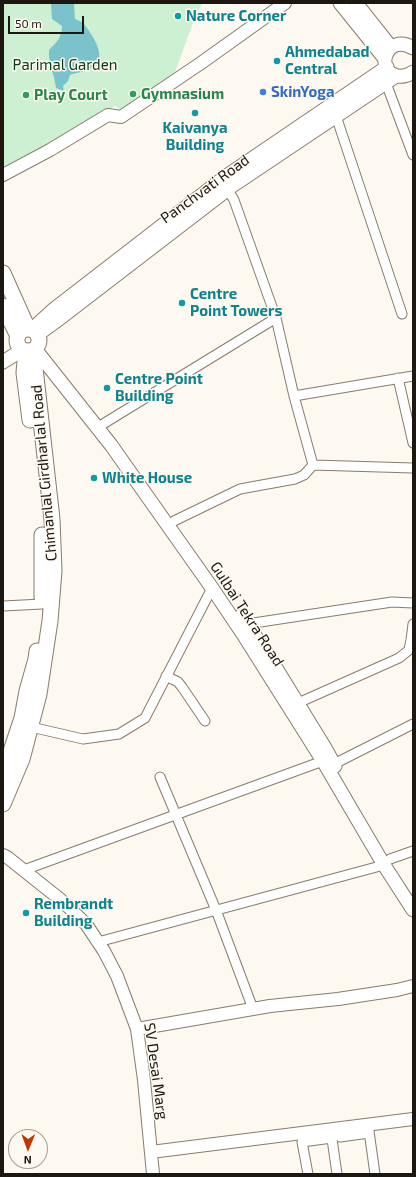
<!DOCTYPE html>
<html>
<head>
<meta charset="utf-8">
<style>
  body { margin:0 }
  #map { position:relative; width:416px; height:1177px; overflow:hidden; background:#fdf8f0; font-family:"Exo 2",sans-serif }
  canvas { display:block }
  .frame { position:absolute; inset:0; border:4px solid #1c1711; pointer-events:none }
  .north { position:absolute; left:8px; top:1129px; width:40px; height:40px; box-sizing:border-box; background:#fdf8f0; border:1px solid #a39e97; border-radius:50%; rotate:181deg; font-size:11px; font-weight:700; line-height:16px; text-align:center; color:#1c1711 }
  .north::after { content:''; display:block; margin:auto; width:14px; height:18px; background:#bf3800; clip-path:polygon(50% 0,100% 100%,50% 72%,0 100%) }
  .scale { position:absolute; left:8px; top:16px; width:76px; height:18px; box-sizing:border-box; border:2px solid #1c1711; border-top:0; padding-left:5px; font-size:12px; line-height:14px; white-space:nowrap; color:#1c1711; -webkit-text-stroke:3px #fdf8f0; paint-order:stroke }
</style>
</head>
<body>
<div id="map">
<canvas width="416" height="1177"></canvas>
<div class="frame"></div>
<div class="north">N</div>
<div class="scale">50 m</div>
</div>
<script>
const g = document.querySelector('canvas').getContext('2d');
g.lineJoin = 'round';
function fill(path, color) {
  g.fillStyle = color;
  g.fill(path, 'evenodd');
}
function stroke(path, color, width, dash) {
  g.strokeStyle = color;
  g.lineWidth = width;
  g.lineCap = dash ? 'butt' : 'round';
  g.setLineDash(dash || []);
  g.stroke(path);
}
function write(font, color, halo, rows, align = 'center') {
  g.font = font + ' "Exo 2",sans-serif';
  g.lineWidth = 3;
  g.setLineDash([]);
  g.textBaseline = 'middle';
  g.strokeStyle = halo;
  g.fillStyle = color;
  for (const [text, x, y, turn = 0] of rows) {
    g.save();
    g.translate(x, y);
    g.rotate((+turn || 0) * Math.PI / 180);
    g.textAlign = isNaN(turn) ? turn : align;
    if (halo) g.strokeText(text, 0, 0);
    g.fillText(text, 0, 0);
    g.restore();
  }
}
fill(new Path2D(`
  M 3,3 L 202,3 L 193,23 L 175,72 L 162,85 L 121,110 L 115,106 L 101,116 L 3,172 Z`), '#cdf0d2');
fill(new Path2D(`
  M 51,3 L 74,3 L 75,19 C 77,20 81,21 83,23 C 85,25 87,28 89,31 C 96,41 106,58 93,67 C 87,72 77,72 70,75 L 68,81 L 63,86 L 64,91 L 56,88 L 54,77 L 51,68 L 49,57 L 49,50 C 57,42 62,37 62,26 L 52,19 Z`), '#7bc3ca');
const minor = new Path2D(`
  M 386,83 L 413,155
  M 336,116 L 402,314
  M 228,190 L 234,200 L 276,318
  M 413,376 L 294,396 L 313,465 L 413,468
  M 398,378 L 413,443
  M 103,424 L 276,318 L 294,396
  M 174,521 L 240,489 L 295,479 L 304,475 L 313,465
  M 3,606 L 42,604
  M 247,624 L 392,602 L 413,603
  M 166,676 L 178,682 L 182,687 L 205,721
  M 298,703 L 399,658 L 409,650 L 411,640 L 413,624
  M 31,727 L 83,739 L 119,734 L 145,718 L 212,588
  M 334,764 L 413,724
  M 160,777 L 216,910 L 253,1009
  M 390,859 L 413,851
  M 24,870 L 323,761
  M 98,942 L 384,865
  M 368,1124 L 375,1174
  M 331,1132 L 337,1174
  M 340,1137 L 369,1133
  M 308,1174 L 302,1142 L 332,1138`);
const tertiary = new Path2D(`
  M 3,175 L 50,150 L 108,115 L 121,117 L 201,63 L 285,3
  M 3,855 L 7,857 L 61,900 L 86,924 L 104,951 L 117,976 L 137,1029 L 144,1080 L 153,1174
  M 137,1029 L 270,1006 L 338,999 L 397,990 L 413,986
  M 151,1152 L 413,1119`);
const secondary = new Path2D(`
  M 340,3 L 385,59
  M 356,3 L 391,47
  M 413,48 C 387,32 373,71 398,76 C 404,77 409,75 413,72
  M 31,330 L 53,310 L 225,177 L 387,67
  M 37,335 L 55,322 L 232,186 L 396,76
  M 35,349 L 111,445 L 212,588 L 243,634 L 323,761 L 384,865 L 413,910
  M 3,362 L 22,350
  M 241,616 L 263,647 L 325,748 L 335,766`);
const primary = new Path2D(`
  M 3,273 L 28,329
  M 3,306 L 18,336
  M17 340a11 11 0 1 1 22 0a11 11 0 1 1-22 0Z
  M 25,361 L 24,373 L 30,420
  M 42,597 L 42,535
  M 3,775 L 22,718 L 27,691 L 36,659 L 37,651
  M 3,804 L 22,759 L 39,694 L 50,621 L 54,571 L 52,519 L 33,350`);
stroke(minor, '#887c6c', 11);
stroke(tertiary, '#887c6c', 14);
stroke(secondary, '#887c6c', 15);
stroke(primary, '#887c6c', 17);
stroke(minor, '#fff', 9);
stroke(tertiary, '#fff', 12);
stroke(secondary, '#fff', 13);
stroke(primary, '#fff', 15);
for (const [x, y, r, color] of [
  [178,16,4,"#0f9aa8"],
  [277,61,4,"#0f9aa8"],
  [263,92,4,"#3f7fe0"],
  [133,94,4,"#2e9e5b"],
  [26,95,4,"#2e9e5b"],
  [195,113,4,"#0f9aa8"],
  [182,303,4,"#0f9aa8"],
  [107,388,4,"#0f9aa8"],
  [94,478,4,"#0f9aa8"],
  [26,913,4,"#0f9aa8"]
]) {
  const dot = new Path2D();
  dot.arc(x, y, r, 0, 2 * Math.PI);
  g.fillStyle = color;
  g.fill(dot);
  stroke(dot, '#fdf8f0', 1.5);
}
write('bold 15px', '#0d838f', '#fdf8f0', [
  ["Nature Corner",186,16],
  ["Ahmedabad",285,52],
  ["Central",285,69],
  ["Kaivanya",195,128,"center"],
  ["Building",195,145,"center"],
  ["Centre",190,294],
  ["Point Towers",190,311],
  ["Centre Point",115,379],
  ["Building",115,396],
  ["White House",102,478],
  ["Rembrandt",34,904],
  ["Building",34,921]
], 'left');
write('15px', '#053b17', '#fdf8f0', [
  ["Parimal Garden",65,65]
]);
write('bold 15px', '#366cbe', '#fdf8f0', [
  ["SkinYoga",271,92]
], 'left');
write('bold 15px', '#27864d', '#fdf8f0', [
  ["Gymnasium",141,94],
  ["Play Court",34,95]
], 'left');
write('15px', '#1c1711', '#fdf8f0', [
  ["Panchvati Road",205,189,-36],
  ["Chimanlal Girdharlal Road",44,473,-95],
  ["Gulbai Tekra Road",247,614,57],
  ["SV Desai Marg",156,1071,82]
]);
</script>
</body>
</html>
